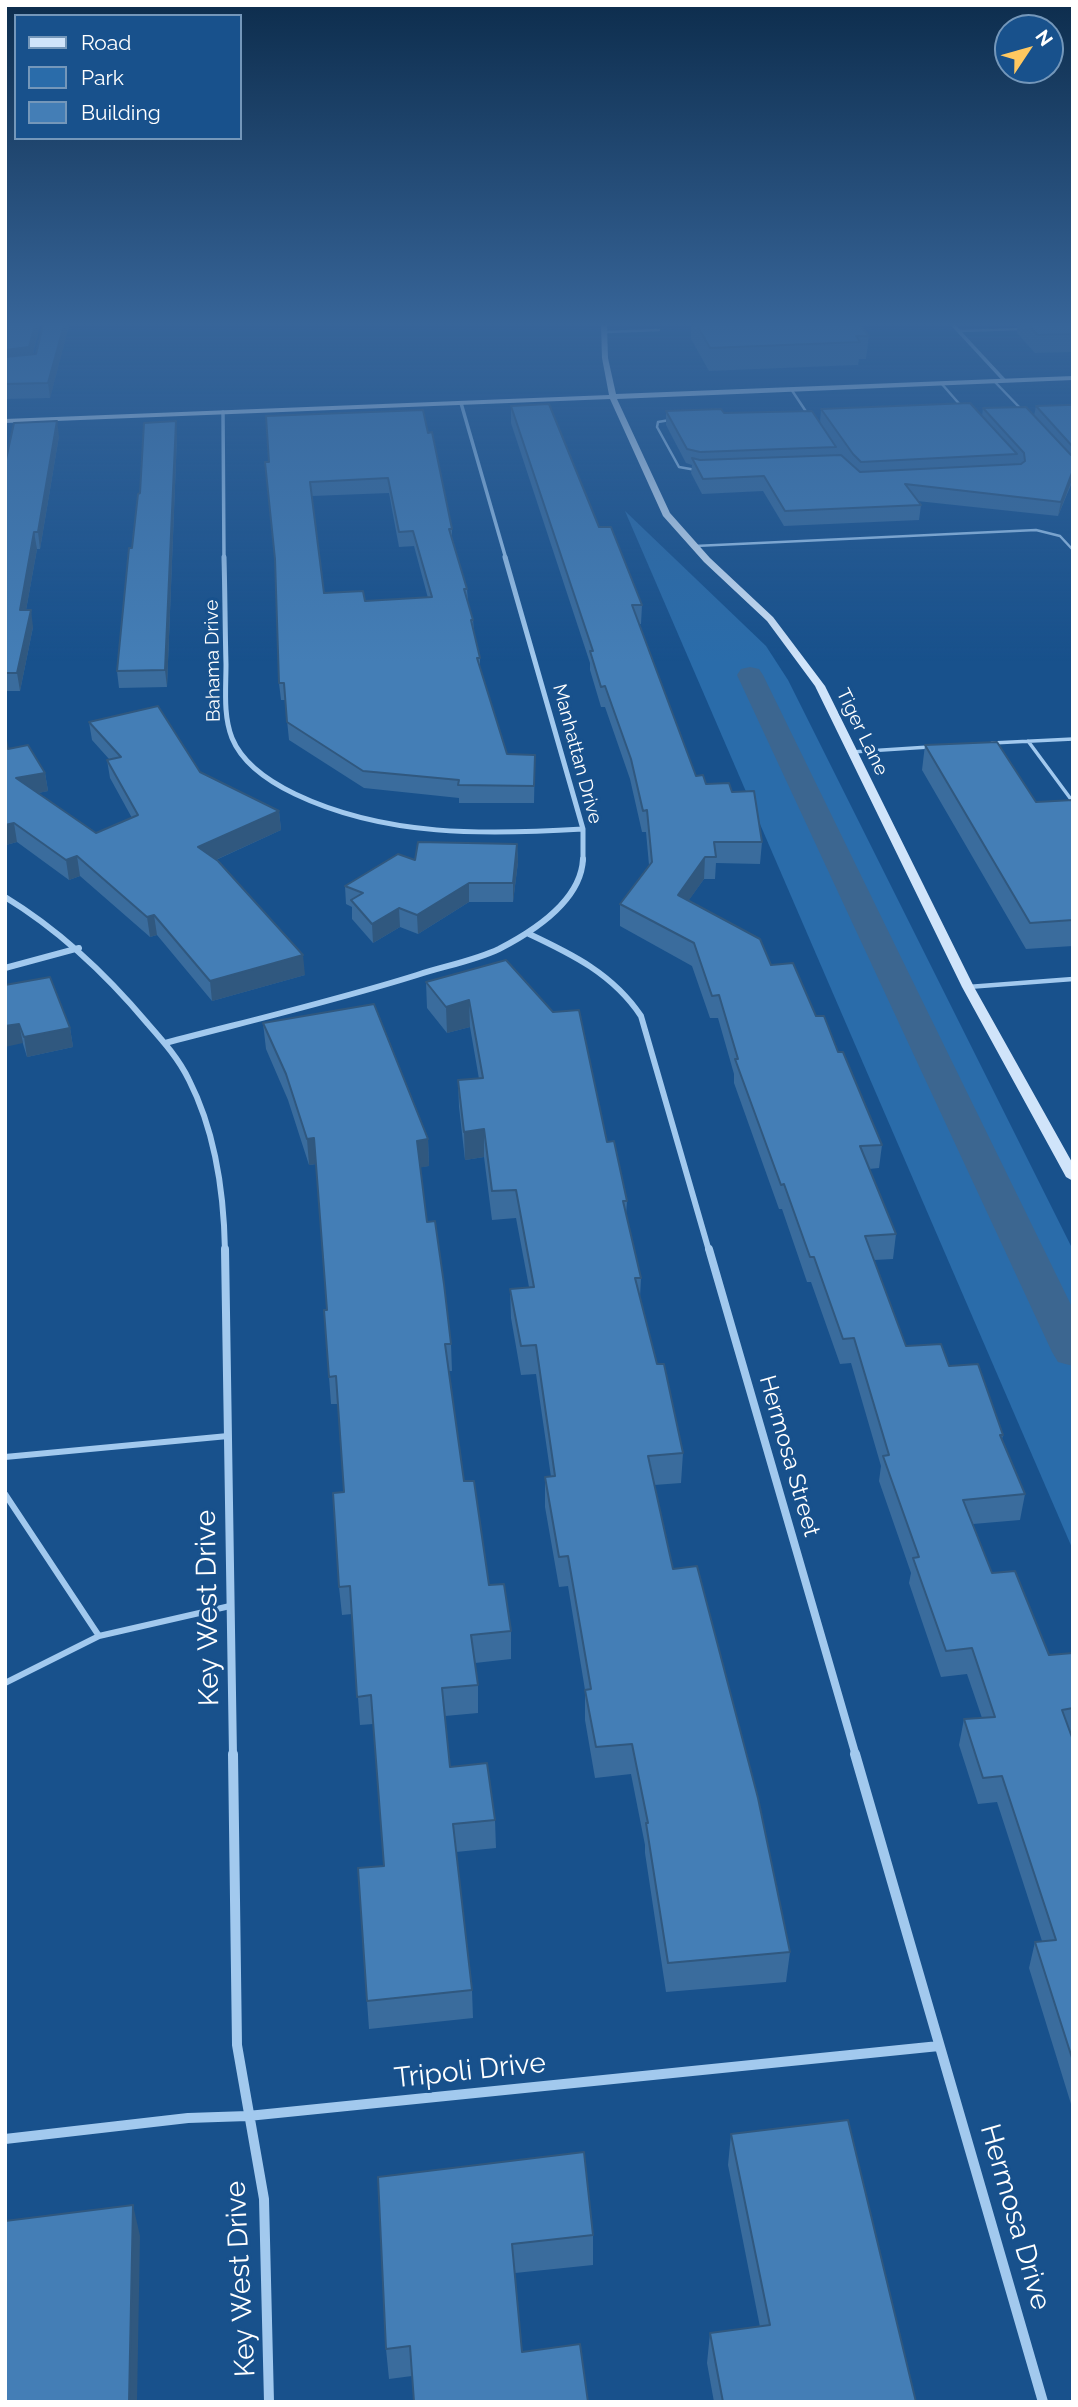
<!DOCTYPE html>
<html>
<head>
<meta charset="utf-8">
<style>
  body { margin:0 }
  #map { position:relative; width:1078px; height:2407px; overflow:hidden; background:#18518c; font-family:Raleway,sans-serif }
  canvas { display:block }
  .frame { position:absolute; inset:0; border:7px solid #fff; pointer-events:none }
  .legend { position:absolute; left:14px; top:14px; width:228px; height:126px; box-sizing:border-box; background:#18518c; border:2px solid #7497ba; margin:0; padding:9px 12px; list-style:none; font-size:21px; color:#fff }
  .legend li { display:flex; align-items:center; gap:14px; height:35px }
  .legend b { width:35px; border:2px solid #7497ba }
  .north { position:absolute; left:994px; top:14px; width:70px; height:70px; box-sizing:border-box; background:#18518c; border:2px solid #7497ba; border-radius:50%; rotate:54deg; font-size:19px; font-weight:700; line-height:28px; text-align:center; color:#fff }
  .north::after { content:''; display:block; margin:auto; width:24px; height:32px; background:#ffc860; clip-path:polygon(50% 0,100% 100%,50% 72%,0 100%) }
</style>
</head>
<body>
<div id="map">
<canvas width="1078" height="2407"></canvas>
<div class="frame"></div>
<ul class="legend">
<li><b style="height:9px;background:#d0e4fa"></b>Road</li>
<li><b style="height:19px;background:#2a6caa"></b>Park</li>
<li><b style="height:19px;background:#447eb6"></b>Building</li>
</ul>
<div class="north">N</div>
</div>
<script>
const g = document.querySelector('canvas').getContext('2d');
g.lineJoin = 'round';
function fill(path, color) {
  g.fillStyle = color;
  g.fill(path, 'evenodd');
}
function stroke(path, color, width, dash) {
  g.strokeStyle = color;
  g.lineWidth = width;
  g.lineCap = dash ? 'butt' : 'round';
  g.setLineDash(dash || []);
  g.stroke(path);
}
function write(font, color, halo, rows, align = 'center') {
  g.font = font + ' Raleway,sans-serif';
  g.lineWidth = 6;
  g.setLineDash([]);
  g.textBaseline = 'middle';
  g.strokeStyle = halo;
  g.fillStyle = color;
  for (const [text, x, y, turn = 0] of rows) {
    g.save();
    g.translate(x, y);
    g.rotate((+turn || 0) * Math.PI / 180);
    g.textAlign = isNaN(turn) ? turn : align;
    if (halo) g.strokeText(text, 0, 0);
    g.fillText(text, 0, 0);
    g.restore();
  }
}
fill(new Path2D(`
  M 625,511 L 766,646 L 788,680 L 1073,1250 L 1073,1550 Z`), '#2a6caa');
fill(new Path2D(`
  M 750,667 L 759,669 L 763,675 L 1073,1309 L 1073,1366 L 1058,1362 L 1052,1352 L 737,675 L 741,669 Z`), '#3c6690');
stroke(new Path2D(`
  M 959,331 L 1022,329
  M 606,332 L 659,330
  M 994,381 L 1023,411
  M 941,383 L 962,407
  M 791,389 L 809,416
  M 670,420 L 658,422 L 657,427 L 679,467 L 696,470
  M 695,546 L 1036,530 L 1060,536 L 1073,550`), '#a2c9ee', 2.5);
stroke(new Path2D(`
  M 1028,741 L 1073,802
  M 992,743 L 1073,739
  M 852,752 L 929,747`), '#a2c9ee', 3.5);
stroke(new Path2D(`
  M 968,987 L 1073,979`), '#a2c9ee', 4.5);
stroke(new Path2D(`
  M 5,1457 L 228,1436
  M 5,1494 L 99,1636
  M 5,1683 L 99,1636 L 230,1606`), '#a2c9ee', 6);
stroke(new Path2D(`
  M 953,325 L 1004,380
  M 461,403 L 506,559
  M 223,412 L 224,559`), '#a2c9ee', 3.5);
stroke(new Path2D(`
  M 224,557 C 225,593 225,629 226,664 C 226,689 223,715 232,738 C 243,765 270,782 295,794 C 385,837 486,835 583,829
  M 505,557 L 583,829 L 583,861`), '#a2c9ee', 5);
stroke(new Path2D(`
  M 5,897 C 61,931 106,974 148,1024 C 163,1041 179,1059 189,1080 C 216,1133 224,1193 225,1251
  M 527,933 C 572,954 613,974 641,1016 L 709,1251
  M 5,968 L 79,948
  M 165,1043 C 249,1021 334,1001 417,975 C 444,966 474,961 499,949 C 532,932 581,901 583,859`), '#a2c9ee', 6);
stroke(new Path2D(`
  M 225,1249 L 233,1756
  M 709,1249 L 856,1756`), '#a2c9ee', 8);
stroke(new Path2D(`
  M 233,1754 L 237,2045 L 264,2199 L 269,2402
  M 855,1754 L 1043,2402
  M 5,2139 L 188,2118 L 248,2116 L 939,2046`), '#a2c9ee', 10);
fill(new Path2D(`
  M 601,325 L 607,325 L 608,358 L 616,394 L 1073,376 L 1073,380 L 617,399 L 670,513 L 710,558 L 773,617 L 825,686 L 974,987 L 1073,1164 L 1073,1181 L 1066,1177 L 962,987 L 815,686 L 767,621 L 704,562 L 663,516 L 610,399 L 5,423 L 5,419 L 609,395 L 602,358 Z`), '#d0e4fa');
fill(new Path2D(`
  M 5,325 L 40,325 L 33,354 L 36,354 L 43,325 L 69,325 L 50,398 L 5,399 Z
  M 691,325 L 860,325 L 869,336 L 866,359 L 859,359 L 858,365 L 709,371 L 691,339 Z
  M 1018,325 L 1073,325 L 1073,352 L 1035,353 L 1017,333 Z
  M 1073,405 L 1073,480 L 1058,516 L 917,501 L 921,505 L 919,520 L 784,526 L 763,491 L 702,494 L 691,473 L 692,465 L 686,463 L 666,425 L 666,411 L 724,413 L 820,423 L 821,409 L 982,416 L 983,408 L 1034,416 L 1036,406 Z
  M 511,406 L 599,527 L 642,605 L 641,624 L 639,624 L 696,776 L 706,784 L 732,792 L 762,842 L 760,864 L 716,863 L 715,879 L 704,879 L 688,901 L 771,965 L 816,1016 L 838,1052 L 882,1145 L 879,1168 L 869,1169 L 896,1234 L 893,1259 L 874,1260 L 906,1346 L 949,1366 L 1003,1435 L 1002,1439 L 1025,1494 L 1020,1520 L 973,1524 L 992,1573 L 1049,1655 L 1073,1653 L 1073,1734 L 1071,1734 L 1073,1740 L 1073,2103 L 1071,2104 L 1029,1968 L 1035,1942 L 1042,1941 L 997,1802 L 978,1804 L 959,1745 L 964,1719 L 982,1718 L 967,1674 L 941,1677 L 909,1583 L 911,1573 L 879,1481 L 881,1466 L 851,1363 L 840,1364 L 811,1282 L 807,1282 L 782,1209 L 779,1209 L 734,1083 L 734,1074 L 718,1018 L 710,1018 L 692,966 L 620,926 L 620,904 L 649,865 L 646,832 L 642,832 L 630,779 L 605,707 L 601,707 L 590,670 L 590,663 L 511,423 Z
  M 423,410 L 452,529 L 452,537 L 467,589 L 468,601 L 473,620 L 474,632 L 480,658 L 480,668 L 507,754 L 535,755 L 534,803 L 459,803 L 459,798 L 364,788 L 289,740 L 285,700 L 281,700 L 279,683 L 275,564 L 269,462 ZM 389,493 L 399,547 L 414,546 L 428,598 L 365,601 L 324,593 L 312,496 Z
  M 59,436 L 40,549 L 37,549 L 26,610 L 33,627 L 20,691 L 5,691 L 5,464 Z
  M 177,436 L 167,687 L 119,688 L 117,671 L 132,548 L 140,493 Z
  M 89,722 L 200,772 L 279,811 L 281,830 L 216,860 L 305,975 L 212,1001 L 157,935 L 150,937 L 80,876 L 69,880 L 17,842 L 6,845 L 5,838 L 5,736 L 8,749 L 45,773 L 48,791 L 38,793 L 96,833 L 132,818 L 110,778 L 107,760 L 109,759 L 92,740 Z
  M 925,745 L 1036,802 L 1073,800 L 1073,946 L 1026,949 L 922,770 Z
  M 517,844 L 518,862 L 513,902 L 469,902 L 418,934 L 400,927 L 373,943 L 352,919 L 352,907 L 346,904 L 345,886 L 415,860 Z
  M 506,960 L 607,1142 L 627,1201 L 626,1216 L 641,1278 L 640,1298 L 657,1364 L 683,1453 L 681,1483 L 654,1485 L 673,1569 L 790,1952 L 786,1982 L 666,1992 L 645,1853 L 645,1845 L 631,1774 L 595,1778 L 585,1720 L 585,1690 L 568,1586 L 559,1587 L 545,1507 L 545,1477 L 551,1477 L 536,1374 L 521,1375 L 511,1318 L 510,1289 L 529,1287 L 516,1218 L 492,1220 L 484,1157 L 465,1160 L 459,1107 L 458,1080 L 479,1079 L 470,1027 L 447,1033 L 427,1008 L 426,982 Z
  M 5,985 L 70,1028 L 73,1047 L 27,1057 Z
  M 263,1023 L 428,1139 L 429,1166 L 420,1167 L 427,1222 L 451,1344 L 452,1371 L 449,1371 L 464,1481 L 489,1585 L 511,1631 L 511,1659 L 475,1663 L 478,1685 L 478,1713 L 445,1716 L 450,1767 L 495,1820 L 496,1848 L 456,1852 L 472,1990 L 473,2018 L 369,2029 L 367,2001 L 384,1866 L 373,1724 L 360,1725 L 352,1614 L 342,1615 L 339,1587 L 344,1492 L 338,1404 L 331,1404 L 324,1310 L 327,1310 L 316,1164 L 309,1165 L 288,1100 L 266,1049 Z
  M 731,2134 L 916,2402 L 714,2402 L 707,2363 L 710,2333 L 760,2327 L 728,2165 Z
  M 378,2177 L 593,2235 L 593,2265 L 515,2273 L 412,2376 L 389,2379 L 386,2349 Z`), '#3a6c9d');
fill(new Path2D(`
  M 35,325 L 40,325 L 31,361 L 5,365 L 5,350 Z
  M 64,325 L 69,325 L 50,398 L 48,383 Z
  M 57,421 L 59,436 L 40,549 L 38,532 Z
  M 176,421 L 177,436 L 167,687 L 165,670 Z
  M 1073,470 L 1072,480 L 1058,516 L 1061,502 Z
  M 34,532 L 37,549 L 23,627 L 20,610 Z
  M 31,610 L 33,627 L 20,691 L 17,673 Z
  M 45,773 L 48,791 L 19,797 L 16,778 Z
  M 279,811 L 281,830 L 200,867 L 198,847 Z
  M 14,823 L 17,842 L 6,845 L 5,825 Z
  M 517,844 L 518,862 L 513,902 L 513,883 Z
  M 77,856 L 80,876 L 69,880 L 66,860 Z
  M 705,857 L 704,879 L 677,917 L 678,895 Z
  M 469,883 L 469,902 L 418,934 L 417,915 Z
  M 399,908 L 400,927 L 373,943 L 372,924 Z
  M 154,915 L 157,935 L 150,937 L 147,917 Z
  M 303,955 L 305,975 L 212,1001 L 210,981 Z
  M 469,1000 L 470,1027 L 447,1033 L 446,1007 Z
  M 19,1024 L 23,1043 L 5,1047 L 5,1026 Z
  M 70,1028 L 73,1047 L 27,1057 L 24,1037 Z
  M 484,1129 L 484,1157 L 465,1160 L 464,1132 Z
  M 314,1138 L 316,1164 L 309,1165 L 307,1139 Z
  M 428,1139 L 429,1166 L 418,1168 L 417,1141 Z
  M 133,2205 L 140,2236 L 137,2402 L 129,2402 Z`), '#30587f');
const building = new Path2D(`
  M 5,325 L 35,325 L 29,347 L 5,350 Z
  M 43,325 L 64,325 L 48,383 L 5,384 L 5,357 L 36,354 Z
  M 697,325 L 860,325 L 869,336 L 856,336 L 860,342 L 710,348 Z
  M 1028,325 L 1073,325 L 1073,334 L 1038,335 Z
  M 970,403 L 1017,454 L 861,462 L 853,454 L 821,409 Z
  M 549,404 L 599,527 L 611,527 L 642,605 L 632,605 L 696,776 L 703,775 L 706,784 L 729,783 L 732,792 L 754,791 L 762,842 L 714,842 L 716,857 L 705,857 L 678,895 L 760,939 L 771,965 L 793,963 L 816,1016 L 824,1016 L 838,1052 L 843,1052 L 882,1145 L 860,1146 L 896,1234 L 865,1236 L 906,1346 L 941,1344 L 949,1366 L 978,1364 L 1003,1435 L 1000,1435 L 1025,1494 L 963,1500 L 992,1573 L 1015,1571 L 1049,1655 L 1073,1653 L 1073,1708 L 1062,1710 L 1073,1740 L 1073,2061 L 1035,1942 L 1056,1940 L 1002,1776 L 983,1778 L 964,1719 L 995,1717 L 972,1648 L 946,1651 L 913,1558 L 919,1557 L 883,1456 L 889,1455 L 854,1338 L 843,1339 L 814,1257 L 810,1257 L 784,1184 L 781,1185 L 735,1059 L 738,1059 L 719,995 L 712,996 L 694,943 L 620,904 L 652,862 L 647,810 L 643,811 L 631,759 L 605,686 L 601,687 L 590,651 L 593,651 L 511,406 Z
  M 1068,405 L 1073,405 L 1073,447 L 1036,406 Z
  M 1026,407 L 1071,455 L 1073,455 L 1073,470 L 1061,502 L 905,484 L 921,505 L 785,511 L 764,476 L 703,479 L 692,458 L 700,460 L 841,455 L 860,472 L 1021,464 L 1025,461 L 1024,453 L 983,408 Z
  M 721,409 L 724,413 L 812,411 L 836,447 L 700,452 L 687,449 L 666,411 Z
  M 423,410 L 428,433 L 432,432 L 452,529 L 449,529 L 467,589 L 464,589 L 473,620 L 471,620 L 480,658 L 477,658 L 507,754 L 535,755 L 534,786 L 458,785 L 459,780 L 363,771 L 287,722 L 284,683 L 279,683 L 275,559 L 265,462 L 269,462 L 266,416 ZM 388,478 L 399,532 L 413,531 L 432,597 L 365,601 L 363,591 L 324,593 L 310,482 Z
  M 57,421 L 38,532 L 34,532 L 20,610 L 31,610 L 17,673 L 5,673 L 5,464 L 14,423 Z
  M 176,421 L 165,670 L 117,671 L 129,548 L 132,548 L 138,494 L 140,493 L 144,423 Z
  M 158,706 L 200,772 L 279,811 L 198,847 L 218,861 L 303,955 L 210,981 L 154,915 L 147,917 L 77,856 L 66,860 L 14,823 L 5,825 L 5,736 L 8,749 L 28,745 L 45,773 L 16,778 L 96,833 L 138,815 L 107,760 L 121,757 L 89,722 Z
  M 997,742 L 1036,802 L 1073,800 L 1073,920 L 1030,923 L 925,745 Z
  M 418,842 L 517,844 L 513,883 L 469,883 L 417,915 L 399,908 L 372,924 L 351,900 L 363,893 L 345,886 L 398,854 L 415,860 Z
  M 506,960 L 553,1012 L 579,1010 L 607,1142 L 614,1141 L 627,1201 L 623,1201 L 641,1278 L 635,1278 L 657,1364 L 664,1364 L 683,1453 L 648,1456 L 673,1569 L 697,1566 L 758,1798 L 790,1952 L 668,1963 L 646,1823 L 648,1823 L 632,1744 L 596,1747 L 585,1690 L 591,1689 L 568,1556 L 559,1557 L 545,1477 L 555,1476 L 536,1345 L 521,1346 L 510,1289 L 534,1287 L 516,1190 L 492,1191 L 484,1129 L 464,1132 L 458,1080 L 483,1078 L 469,1000 L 446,1007 L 426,982 Z
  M 50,977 L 70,1028 L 24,1037 L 19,1024 L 5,1026 L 5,985 Z
  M 374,1004 L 428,1139 L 417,1141 L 427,1222 L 435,1221 L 444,1284 L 451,1344 L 445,1344 L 464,1481 L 474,1481 L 489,1585 L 504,1584 L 511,1631 L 471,1635 L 478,1685 L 442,1688 L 450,1767 L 487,1763 L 495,1820 L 453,1824 L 472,1990 L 367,2001 L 358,1868 L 384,1866 L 371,1695 L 357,1697 L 350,1586 L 339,1587 L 333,1493 L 344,1492 L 336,1376 L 329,1377 L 324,1310 L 327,1310 L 314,1138 L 307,1139 L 286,1074 L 263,1023 Z
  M 848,2120 L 916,2402 L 723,2402 L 710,2333 L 770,2325 L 731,2134 Z
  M 584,2152 L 593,2235 L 512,2244 L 522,2352 L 580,2344 L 588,2402 L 414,2402 L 410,2346 L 386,2349 L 378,2177 Z
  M 133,2205 L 129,2402 L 5,2402 L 5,2221 Z`);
fill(building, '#447eb6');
stroke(building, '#30587f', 2);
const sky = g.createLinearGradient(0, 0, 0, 662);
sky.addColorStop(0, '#0d2d4d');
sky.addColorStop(0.49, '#376599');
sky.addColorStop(1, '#37659900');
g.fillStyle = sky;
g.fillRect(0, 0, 1078, 662);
write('19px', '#fff', '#18518c', [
  ["Bahama Drive",213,661,-91],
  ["Tiger Lane",862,732,64],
  ["Manhattan Drive",577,754,75]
]);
write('23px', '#fff', '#18518c', [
  ["Hermosa Street",789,1456,74]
]);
write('28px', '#fff', '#18518c', [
  ["Key West Drive",208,1608,-91],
  ["Tripoli Drive",470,2071,-6],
  ["Hermosa Drive",1015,2217,74],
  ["Key West Drive",241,2279,-93]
]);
</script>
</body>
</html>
